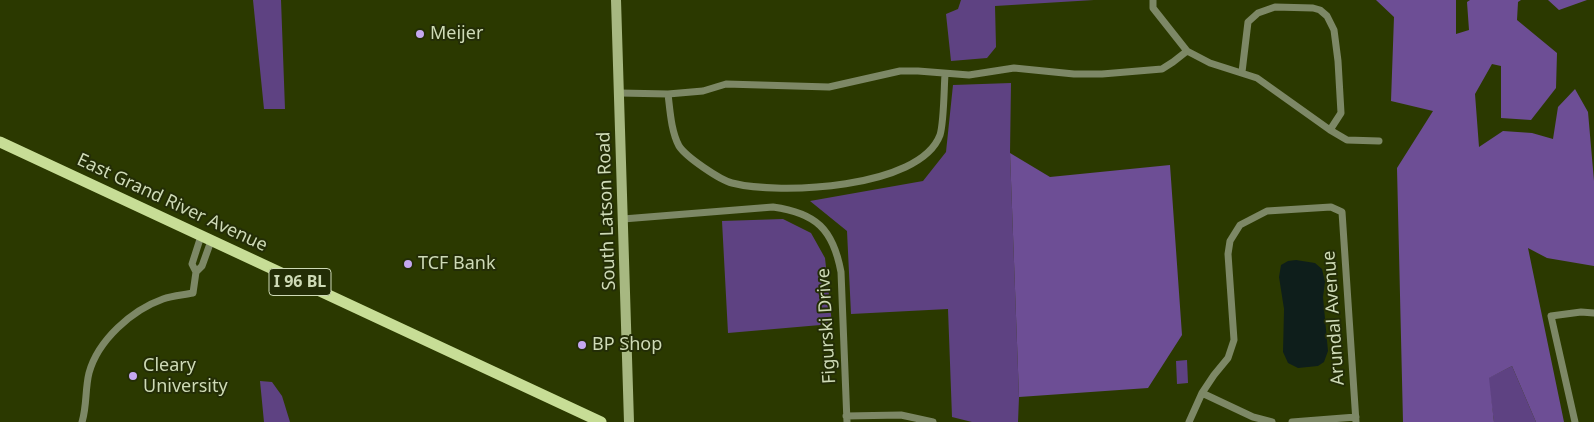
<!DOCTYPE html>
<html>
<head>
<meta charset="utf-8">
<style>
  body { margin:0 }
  canvas { display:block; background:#2b3900 }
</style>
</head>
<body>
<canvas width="1594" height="422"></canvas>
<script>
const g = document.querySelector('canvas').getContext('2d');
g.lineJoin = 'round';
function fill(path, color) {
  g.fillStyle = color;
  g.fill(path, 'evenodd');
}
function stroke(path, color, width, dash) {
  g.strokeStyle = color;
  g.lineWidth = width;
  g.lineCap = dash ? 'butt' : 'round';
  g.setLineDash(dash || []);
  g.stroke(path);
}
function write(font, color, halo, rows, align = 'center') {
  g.font = font + ' "Noto Sans",sans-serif';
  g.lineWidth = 4;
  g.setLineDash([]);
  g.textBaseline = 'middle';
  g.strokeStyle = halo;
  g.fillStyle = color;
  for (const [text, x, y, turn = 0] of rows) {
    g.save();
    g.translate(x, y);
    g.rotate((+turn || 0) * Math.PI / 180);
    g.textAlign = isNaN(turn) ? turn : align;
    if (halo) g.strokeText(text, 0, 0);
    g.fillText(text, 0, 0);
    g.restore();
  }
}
fill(new Path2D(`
  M 253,0 L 281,0 L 285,109 L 264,109 Z
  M 961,0 L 1094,0 L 995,6 L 996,47 L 987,58 L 951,61 L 946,14 L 958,9 Z
  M 1011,83 L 1010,153 L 1019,397 L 1018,422 L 972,422 L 952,417 L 948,309 L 851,314 L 847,231 L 810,201 L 923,181 L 946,152 L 953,85 Z
  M 783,219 L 811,233 L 825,258 L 832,324 L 728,333 L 722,221 Z
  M 1187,360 L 1188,383 L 1177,384 L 1176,361 Z
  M 1512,366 L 1536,422 L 1494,422 L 1488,378 Z
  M 260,381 L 272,382 L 282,396 L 290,422 L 264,422 Z`), '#5e4282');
fill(new Path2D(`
  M 1376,0 L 1456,0 L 1456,34 L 1469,30 L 1467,2 L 1470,0 L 1521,0 L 1518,2 L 1517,20 L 1557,53 L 1556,88 L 1531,120 L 1501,118 L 1501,66 L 1492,64 L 1475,94 L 1479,147 L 1503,131 L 1532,133 L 1553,139 L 1558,107 L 1575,89 L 1588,112 L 1594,181 L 1594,266 L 1547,258 L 1528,248 L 1564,422 L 1536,422 L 1512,366 L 1489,378 L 1494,422 L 1403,422 L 1397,168 L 1433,111 L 1391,101 L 1394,17 Z
  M 1548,0 L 1587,0 L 1559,10 Z
  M 1010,153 L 1050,177 L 1170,165 L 1182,335 L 1148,388 L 1019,397 Z`), '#6d4e95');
fill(new Path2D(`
  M 1296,260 L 1315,263 L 1322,269 L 1325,282 L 1323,297 L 1328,351 L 1324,362 L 1318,366 L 1298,368 L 1288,363 L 1283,352 L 1284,309 L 1279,277 L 1281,265 L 1288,261 Z`), '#0e1e1b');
stroke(new Path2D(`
  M 1153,0 L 1153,8 L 1187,51 L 1210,63 L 1257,78 L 1330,130 L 1347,140 L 1379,141
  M 1242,72 L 1248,22 L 1258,13 L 1275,7 L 1313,8 L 1320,10 L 1327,16 L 1334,30 L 1338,61 L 1341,113 L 1330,130
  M 620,93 L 668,94 L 703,91 L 726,84 L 829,87 L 900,71 L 918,71 L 969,75 L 1014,68 L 1074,74 L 1102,74 L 1162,69 L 1173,62 L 1187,51
  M 668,94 C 670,110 671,131 679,146 C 686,157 720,180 732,183 C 778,195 920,189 940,135 C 944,122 944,88 945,74
  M 623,219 L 773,207 C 816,213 833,229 841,272 L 847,422
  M 196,272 L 202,266 L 211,241
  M 1202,393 L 1253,417 L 1272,422
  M 846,416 L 901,415 L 933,422
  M 82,422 C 87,406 85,389 89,373 C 98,340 132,310 163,299 C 172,296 183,295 193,293 L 196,272 L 192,264 L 201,236
  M 1189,422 L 1202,393 L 1214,375 L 1228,358 L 1234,340 L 1228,254 L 1230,241 L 1240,225 L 1267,211 L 1331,207 L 1342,212 L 1356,422
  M 1292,422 L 1356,417
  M 1575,422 L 1551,316 L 1581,312 L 1594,313`), '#7d8866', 7);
stroke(new Path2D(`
  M 616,0 L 629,422`), '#a7b881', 10);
stroke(new Path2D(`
  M 0,142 L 601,422`), '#c7dd96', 11);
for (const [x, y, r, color] of [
  [420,34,5,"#c5a7f1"],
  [408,264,5,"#c5a7f1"],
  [582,345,5,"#c5a7f1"],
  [133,376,5,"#c5a7f1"]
]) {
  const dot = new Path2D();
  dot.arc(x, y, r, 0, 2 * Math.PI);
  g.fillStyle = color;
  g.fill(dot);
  stroke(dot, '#232d06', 2);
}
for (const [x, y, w] of [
  [300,282,62]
]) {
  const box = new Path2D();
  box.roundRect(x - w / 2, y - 13.5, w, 27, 4);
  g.fillStyle = '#232d06';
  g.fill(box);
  stroke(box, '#cedab6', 1);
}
write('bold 16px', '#cedab6', null, [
  ["I 96 BL",300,282]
]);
write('18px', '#cedab6', '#232d06', [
  ["Meijer",430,34],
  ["TCF Bank",418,264],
  ["BP Shop",592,345],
  ["Cleary",143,366],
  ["University",143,387]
], 'left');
write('18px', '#cedab6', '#232d06', [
  ["East Grand River Avenue",172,203,25],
  ["South Latson Road",607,211,-92],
  ["Arundal Avenue",1334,318,-94],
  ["Figurski Drive",827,326,-93]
]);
</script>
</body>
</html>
